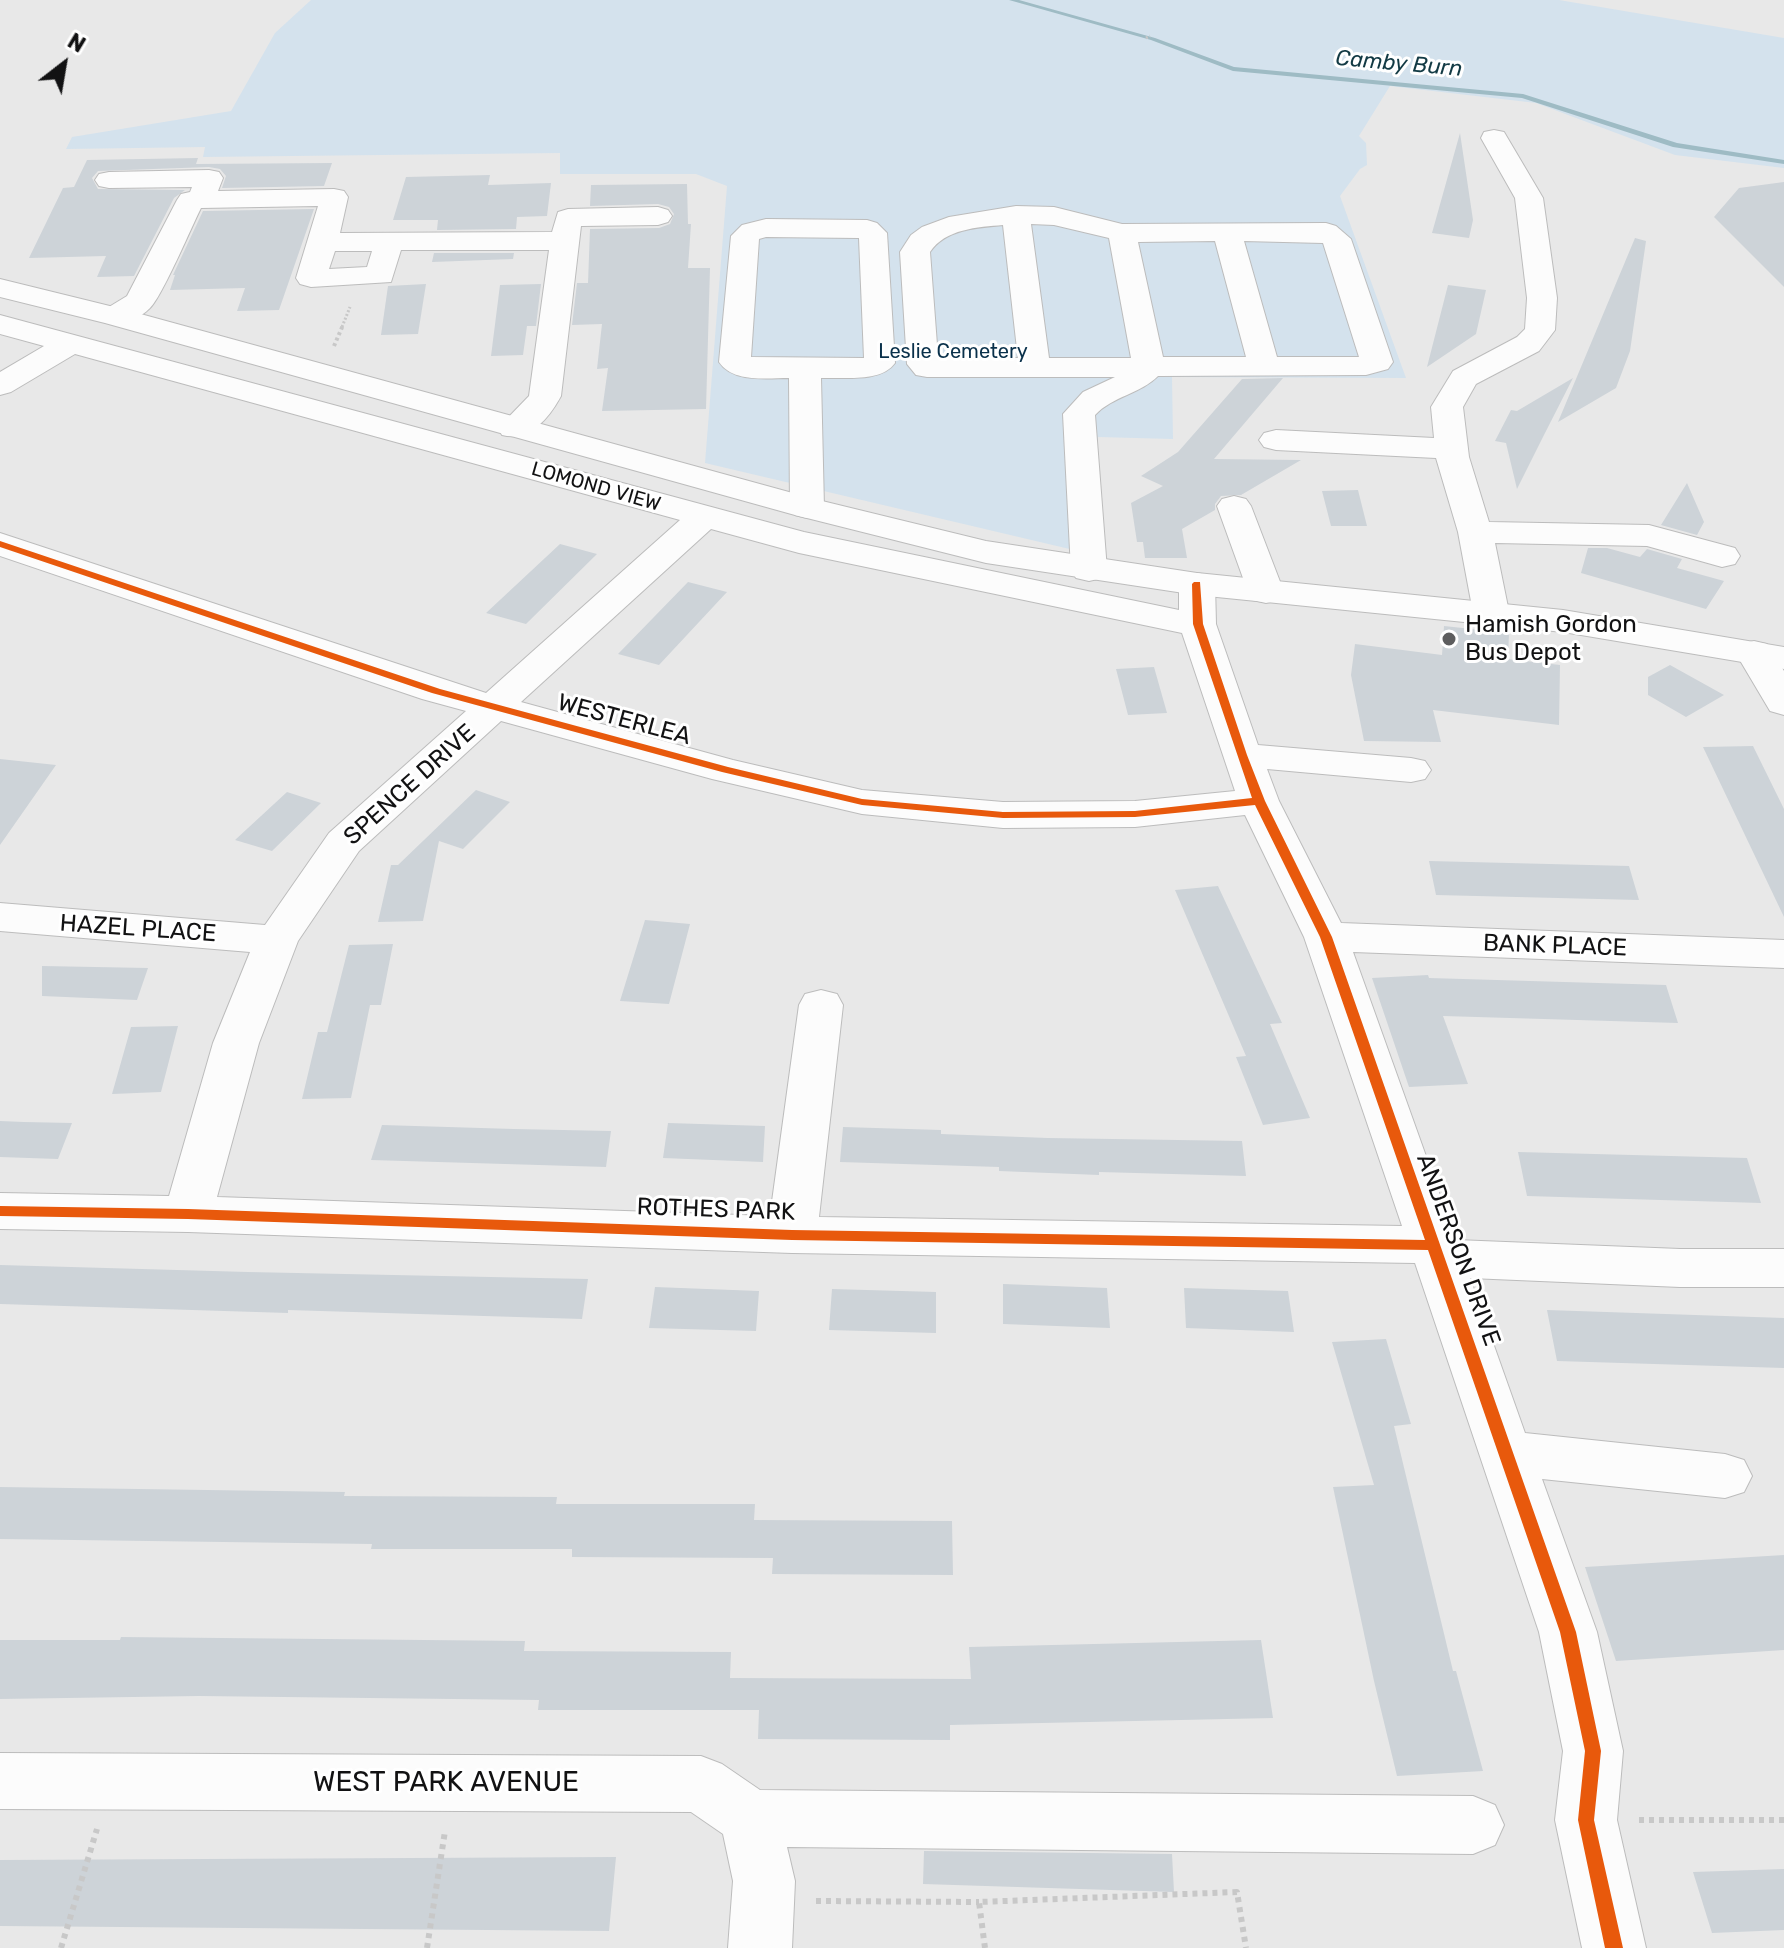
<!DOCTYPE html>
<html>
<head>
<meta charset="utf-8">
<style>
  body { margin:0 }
  #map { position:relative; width:1784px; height:1948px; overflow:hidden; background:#e8e8e8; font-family:Rubik,sans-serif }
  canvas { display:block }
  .north { position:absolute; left:24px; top:24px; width:80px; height:80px; -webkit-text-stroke:6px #fff; paint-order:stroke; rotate:31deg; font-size:22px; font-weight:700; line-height:32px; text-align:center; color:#121213 }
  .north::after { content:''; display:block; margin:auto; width:28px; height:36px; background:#121213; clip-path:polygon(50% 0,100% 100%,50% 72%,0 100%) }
</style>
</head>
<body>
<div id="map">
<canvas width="1784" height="1948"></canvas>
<div class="north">N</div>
</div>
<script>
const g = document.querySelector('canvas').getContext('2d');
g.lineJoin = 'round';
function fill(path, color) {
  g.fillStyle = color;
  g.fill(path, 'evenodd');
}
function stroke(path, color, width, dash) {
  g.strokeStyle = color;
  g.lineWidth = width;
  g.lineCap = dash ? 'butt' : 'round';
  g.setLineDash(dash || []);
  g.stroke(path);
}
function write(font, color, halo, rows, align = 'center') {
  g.font = font + ' Rubik,sans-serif';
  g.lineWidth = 6;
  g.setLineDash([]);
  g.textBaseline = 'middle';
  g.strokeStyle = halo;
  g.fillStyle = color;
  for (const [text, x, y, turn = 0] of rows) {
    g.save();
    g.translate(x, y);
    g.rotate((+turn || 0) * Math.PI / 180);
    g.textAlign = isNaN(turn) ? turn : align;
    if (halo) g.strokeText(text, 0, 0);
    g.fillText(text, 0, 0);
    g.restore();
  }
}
fill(new Path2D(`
  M 311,0 L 1559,0 L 1784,38 L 1784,168 L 1675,155 L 1536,103 L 1390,86 L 1359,136 L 1366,143 L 1367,165 L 1360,169 L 1340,196 L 1406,378 L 1172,377 L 1173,439 L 1098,437 L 1095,555 L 705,463 L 727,186 L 696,174 L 560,174 L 560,153 L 203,157 L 205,147 L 66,149 L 72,137 L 231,111 L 275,33 Z`), '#d4e2ed');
fill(new Path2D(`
  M 1009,0 L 1019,0 L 1155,38 L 1234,67 L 1523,94 L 1677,143 L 1784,160 L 1784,164 L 1673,147 L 1522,98 L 1233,71 L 1151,40 Z`), '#9ebbc4');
fill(new Path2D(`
  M 1460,133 L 1473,220 L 1469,238 L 1432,233 Z
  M 198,158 L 196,164 L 332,163 L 324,186 L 222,188 L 226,176 L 220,169 L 209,167 L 98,171 L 92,178 L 98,189 L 185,190 L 174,198 L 134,276 L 97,277 L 106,256 L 29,258 L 63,188 L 74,187 L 87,160 Z
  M 490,175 L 488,185 L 551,183 L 547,216 L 517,217 L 516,229 L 437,230 L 438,220 L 393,220 L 406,177 Z
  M 1784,182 L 1784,287 L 1714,217 L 1739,188 Z
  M 687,184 L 688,224 L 691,224 L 688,268 L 710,268 L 706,409 L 602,411 L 608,368 L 597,369 L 602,324 L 572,325 L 577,283 L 588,283 L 590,229 L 659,228 L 670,224 L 674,214 L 669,207 L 658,204 L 590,206 L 591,185 Z
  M 314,209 L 279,310 L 237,311 L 245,288 L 170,290 L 175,275 L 173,275 L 203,211 Z
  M 1635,238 L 1646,241 L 1630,351 L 1616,388 L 1558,422 Z
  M 434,253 L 514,253 L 513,259 L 432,262 Z
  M 426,284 L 418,334 L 381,335 L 388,286 Z
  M 541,284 L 536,326 L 527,326 L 523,355 L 491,356 L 500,285 Z
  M 1448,285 L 1486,290 L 1476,334 L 1427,367 Z
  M 1283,378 L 1214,459 L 1301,460 L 1241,495 L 1221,496 L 1215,504 L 1215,510 L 1182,529 L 1187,558 L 1145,558 L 1143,542 L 1137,542 L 1131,503 L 1163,486 L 1141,476 L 1178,452 L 1242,379 Z
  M 1573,378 L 1545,433 L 1517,489 L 1506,443 L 1495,441 L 1511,410 L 1517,411 Z
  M 1687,483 L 1704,522 L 1697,535 L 1661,525 Z
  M 1358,490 L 1367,526 L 1331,526 L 1322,491 Z
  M 560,544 L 597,554 L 526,624 L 486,613 Z
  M 1588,548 L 1607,548 L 1640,557 L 1647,549 L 1682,559 L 1677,568 L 1724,581 L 1706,609 L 1581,573 Z
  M 688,582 L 727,592 L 659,665 L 618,654 Z
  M 1444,626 L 1509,633 L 1508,659 L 1560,665 L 1559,725 L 1433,710 L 1441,742 L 1364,741 L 1351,675 L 1355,644 L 1442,655 Z
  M 1670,665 L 1724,695 L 1686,717 L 1648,695 L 1648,677 Z
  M 1154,667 L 1167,713 L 1128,715 L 1116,669 Z
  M 1753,746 L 1784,809 L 1784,917 L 1703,747 Z
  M 0,759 L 56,765 L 0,845 Z
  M 476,790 L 510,802 L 463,849 L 439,841 L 423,921 L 378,922 L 391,865 L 398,865 Z
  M 287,792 L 321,803 L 272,851 L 235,840 Z
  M 1429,861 L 1629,866 L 1639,900 L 1436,895 Z
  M 1218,886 L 1282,1023 L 1270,1024 L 1310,1118 L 1263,1125 L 1236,1057 L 1246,1056 L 1175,890 Z
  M 645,920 L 690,924 L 669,1004 L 620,1001 Z
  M 393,944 L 381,1005 L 370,1005 L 351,1098 L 302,1099 L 318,1032 L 327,1032 L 349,945 Z
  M 42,966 L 148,968 L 137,1000 L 42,996 Z
  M 1428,975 L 1429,978 L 1666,985 L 1678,1023 L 1443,1016 L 1468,1084 L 1409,1087 L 1372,978 Z
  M 178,1026 L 161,1092 L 112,1094 L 131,1027 Z
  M 0,1121 L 24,1122 L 72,1123 L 58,1159 L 0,1157 Z
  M 668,1123 L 765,1126 L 763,1162 L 663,1158 Z
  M 382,1125 L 514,1129 L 611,1131 L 606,1167 L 371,1160 Z
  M 843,1127 L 941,1130 L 941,1134 L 1048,1138 L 1242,1141 L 1246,1176 L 1099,1172 L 1099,1175 L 999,1171 L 999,1167 L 840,1162 Z
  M 1518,1152 L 1747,1158 L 1761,1203 L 1527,1196 Z
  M 0,1265 L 248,1272 L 588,1279 L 582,1319 L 288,1310 L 288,1313 L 0,1304 Z
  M 1003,1284 L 1107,1288 L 1110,1328 L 1003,1324 Z
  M 655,1287 L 759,1291 L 756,1331 L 649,1328 Z
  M 1184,1288 L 1288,1291 L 1294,1332 L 1186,1328 Z
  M 832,1289 L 936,1292 L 936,1333 L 829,1330 Z
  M 1547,1310 L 1784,1318 L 1784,1368 L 1557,1361 Z
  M 1386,1339 L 1411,1424 L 1394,1426 L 1453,1671 L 1456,1671 L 1483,1771 L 1397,1776 L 1374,1681 L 1333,1487 L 1374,1485 L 1332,1342 Z
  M 0,1487 L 345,1492 L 344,1496 L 557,1497 L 556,1504 L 755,1504 L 754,1520 L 952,1521 L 953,1575 L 772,1574 L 773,1558 L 572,1557 L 572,1549 L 371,1549 L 372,1544 L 0,1539 Z
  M 1784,1555 L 1784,1650 L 1616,1661 L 1585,1567 Z
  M 121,1637 L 525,1641 L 524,1651 L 731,1652 L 730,1678 L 971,1679 L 969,1647 L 1261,1640 L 1273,1718 L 950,1725 L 950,1740 L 758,1739 L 759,1710 L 538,1710 L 539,1700 L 199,1696 L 0,1699 L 0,1640 L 120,1640 Z
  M 924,1851 L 1172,1854 L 1174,1892 L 923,1884 Z
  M 616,1857 L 609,1931 L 0,1926 L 0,1860 Z
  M 1784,1869 L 1784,1930 L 1712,1933 L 1693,1872 Z`), '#cdd3d8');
const minor = new Path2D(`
  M 1494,130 L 1504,132 L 1543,198 L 1557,298 L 1555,330 L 1539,351 L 1476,384 L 1463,407 L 1469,457 L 1489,522 L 1649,525 L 1735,548 L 1740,556 L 1735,564 L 1722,567 L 1647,546 L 1495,543 L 1509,612 L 1504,620 L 1491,623 L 1478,620 L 1473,612 L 1458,532 L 1436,458 L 1276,450 L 1264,447 L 1259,440 L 1264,433 L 1276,430 L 1434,438 L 1431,407 L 1453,371 L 1517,337 L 1525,329 L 1527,298 L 1515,198 L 1481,138 L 1484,132 Z
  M 209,170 L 219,172 L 223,178 L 218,191 L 334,189 L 344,191 L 348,197 L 340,233 L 552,232 L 558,212 L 568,209 L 658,207 L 668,210 L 672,216 L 668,222 L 658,225 L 581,226 L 561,396 C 549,418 530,442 502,435 L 498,428 L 529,396 L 549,250 L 401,250 L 391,282 L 311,287 L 300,284 L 296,278 L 318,206 L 201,208 C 191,228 162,297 150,308 C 138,320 120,326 104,322 L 100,316 L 104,310 L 127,296 L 177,200 L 181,194 L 190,192 L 192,187 L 109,188 L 99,186 L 95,180 L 99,174 L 109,172 ZM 335,251 L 372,251 L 367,267 L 329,269 Z
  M 1016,206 L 1054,207 L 1122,224 L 1326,223 L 1336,226 L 1351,239 L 1393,362 L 1388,369 L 1366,375 L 1158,376 C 1140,394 1113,396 1095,415 L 1107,570 L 1102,578 L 1089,581 L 1076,578 L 1071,570 L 1063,414 L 1083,392 L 1115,377 L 927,377 L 916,375 L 907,364 L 900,252 L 911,235 L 922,227 L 949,217 ZM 1031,224 L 1054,225 L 1109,238 L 1131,358 L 1049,358 ZM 1003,225 L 1018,358 L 938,358 L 930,252 C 945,229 978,227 1003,225 ZM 1215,241 L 1246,357 L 1163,357 L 1138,242 ZM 1244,241 L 1323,243 L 1359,357 L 1277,357 Z
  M 766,219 L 867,220 L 877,223 L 887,233 L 895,363 C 881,383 843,377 821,378 L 824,508 L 819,515 L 807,518 L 795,515 L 790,508 L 789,378 C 767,378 733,383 719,362 L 731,236 L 742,225 ZM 766,237 L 859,238 L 864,358 L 751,357 L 759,239 Z
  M 0,315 L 804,532 L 1179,610 L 1179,584 L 1184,576 L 1197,573 L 1210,576 L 1215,584 L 1216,624 L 1258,745 L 1411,758 L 1425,761 L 1431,770 L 1425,779 L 1411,782 L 1267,769 L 1279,801 L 1341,923 L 1784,940 L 1784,968 L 1353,952 L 1456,1240 L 1680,1249 L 1784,1249 L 1784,1287 L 1680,1287 L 1470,1278 L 1525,1433 L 1725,1454 L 1744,1460 L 1752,1476 L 1744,1492 L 1725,1498 L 1542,1479 L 1597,1632 L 1623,1751 L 1617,1820 L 1646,1948 L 1582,1948 L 1555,1820 L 1563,1751 L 1539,1632 L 1415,1263 L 792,1253 L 188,1232 L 0,1229 L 0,1193 L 169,1196 L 213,1043 L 250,952 L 0,931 L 0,903 L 265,925 L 329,833 L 466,711 L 422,699 L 0,556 L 0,533 L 486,693 L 680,520 L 75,354 L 11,392 L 0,395 L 0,372 L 44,346 L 0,334 ZM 711,529 L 799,553 L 1182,633 L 1235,791 L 1135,801 L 1003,802 L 862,790 L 733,760 L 521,702 ZM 501,721 L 712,779 L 862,814 L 1003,828 L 1135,827 L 1245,815 L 1304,937 L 1402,1226 L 819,1217 L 843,1005 L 837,994 L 821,990 L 805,994 L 799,1005 L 770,1216 L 217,1197 L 259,1043 L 298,941 L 359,851 Z
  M 1234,496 L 1246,499 L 1251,506 L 1284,592 L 1279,600 L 1266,603 L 1253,600 L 1248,592 L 1217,506 L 1222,499 Z
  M 1754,641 L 1767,644 L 1784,671 L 1784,715 L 1770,711 L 1735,652 L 1741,644 Z
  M 0,1753 L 701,1756 L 722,1764 L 760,1790 L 1473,1796 L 1495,1805 L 1504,1825 L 1495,1845 L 1473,1854 L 787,1847 L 795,1881 L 792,1948 L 728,1948 L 733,1881 L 723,1834 L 691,1812 L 0,1809 Z`);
const major = new Path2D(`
  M 0,279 L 126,310 L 818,500 L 986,541 L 1197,573 L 1563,610 L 1784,647 L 1784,669 L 1563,632 L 1197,595 L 986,563 L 795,515 L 105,323 L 0,297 Z`);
stroke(minor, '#bcbcbc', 2);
stroke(major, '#bcbcbc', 2);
stroke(new Path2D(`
  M 1146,38 L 1150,36
  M 342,327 L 350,307`), '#c8c8c8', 3, [2, 2]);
stroke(new Path2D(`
  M 334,346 L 343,325`), '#c8c8c8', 4, [3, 3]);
stroke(new Path2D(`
  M 1639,1820 L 1784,1820
  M 816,1901 L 979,1902
  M 61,1948 L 97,1829
  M 427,1948 L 445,1831
  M 985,1948 L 979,1902 L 1237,1892 L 1246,1948`), '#c8c8c8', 6, [5, 5]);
fill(minor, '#fcfcfc');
fill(major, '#fcfcfc');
fill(new Path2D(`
  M 0,541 L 440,689 L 728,767 L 862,799 L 1003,812 L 1135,811 L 1252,798 L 1193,624 L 1192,584 L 1194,582 L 1200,582 L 1203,624 L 1247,755 L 1265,801 L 1332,937 L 1576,1632 L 1601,1751 L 1594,1820 L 1623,1948 L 1605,1948 L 1578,1820 L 1585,1751 L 1560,1632 L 1428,1250 L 792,1240 L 188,1219 L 0,1216 L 0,1206 L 188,1209 L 792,1230 L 1425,1240 L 1320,937 L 1255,805 L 1135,817 L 1003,818 L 862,805 L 722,772 L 432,693 L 0,547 Z`), '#e8590c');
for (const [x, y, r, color] of [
  [1449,639,8,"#5d5d5e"]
]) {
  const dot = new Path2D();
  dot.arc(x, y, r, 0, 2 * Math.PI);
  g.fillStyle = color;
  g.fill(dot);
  stroke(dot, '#fff', 3);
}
write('20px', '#0a314b', '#fff', [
  ["Leslie Cemetery",953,352]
]);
write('20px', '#121213', '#fff', [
  ["LOMOND VIEW",596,487,16]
]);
write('italic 22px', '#123a44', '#fff', [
  ["Camby Burn",1399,64,5]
]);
write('24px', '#121213', '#fff', [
  ["Hamish Gordon",1465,625],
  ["Bus Depot",1465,653]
], 'left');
write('24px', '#121213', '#fff', [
  ["WESTERLEA",624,720,15],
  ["SPENCE DRIVE",410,785,-42],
  ["HAZEL PLACE",138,929,4],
  ["BANK PLACE",1555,946,2],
  ["ROTHES PARK",716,1210,2],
  ["ANDERSON DRIVE",1458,1250,70]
]);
write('28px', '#121213', '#fff', [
  ["WEST PARK AVENUE",446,1783]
]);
</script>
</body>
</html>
